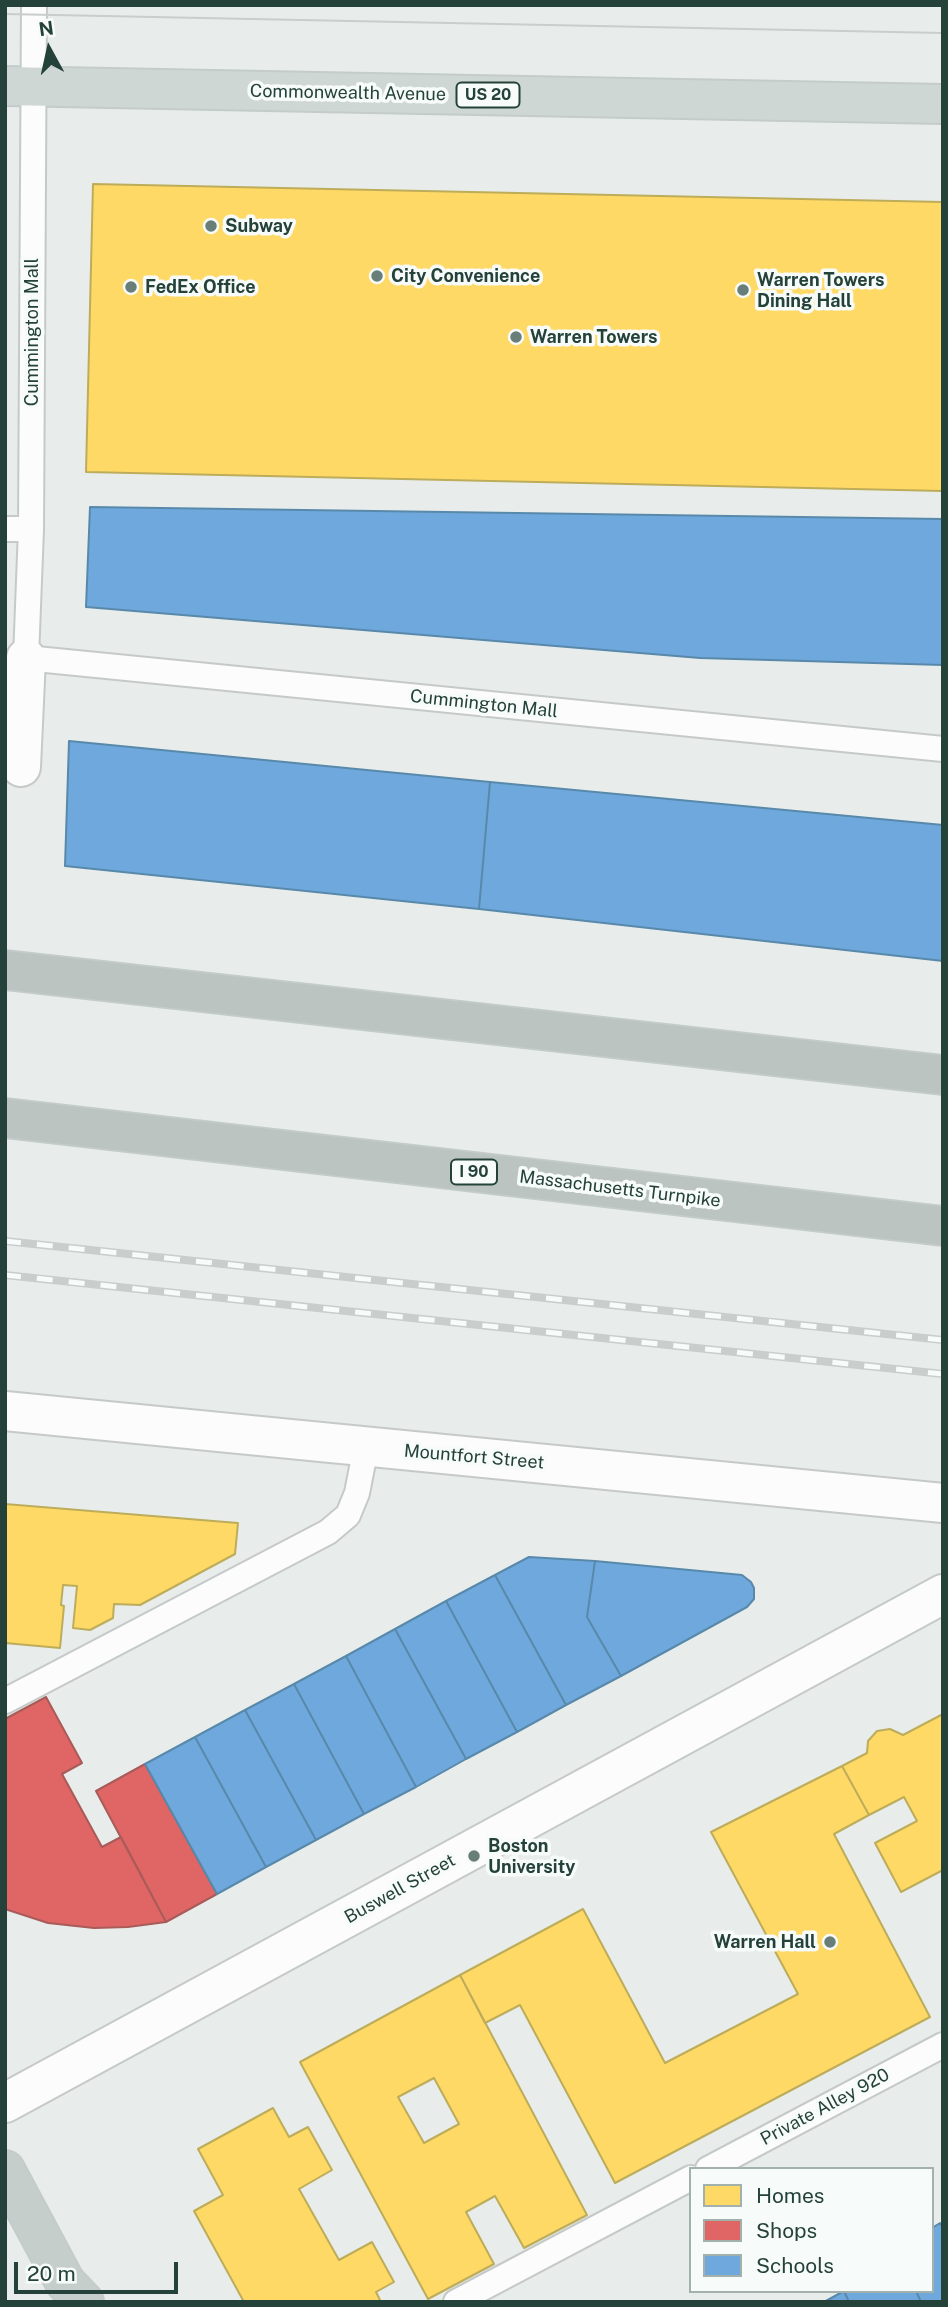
<!DOCTYPE html>
<html>
<head>
<meta charset="utf-8">
<style>
  body { margin:0 }
  #map { position:relative; width:948px; height:2307px; overflow:hidden; background:#e8edeb; font-family:"Public Sans",sans-serif }
  canvas { display:block }
  .frame { position:absolute; inset:0; border:7px solid #24423a; pointer-events:none }
  .legend { position:absolute; left:689px; top:2167px; width:245px; height:126px; box-sizing:border-box; background:#f7fbf9; border:2px solid #a3b1ad; margin:0; padding:9px 12px; list-style:none; font-size:21px; color:#24423a }
  .legend li { display:flex; align-items:center; gap:14px; height:35px }
  .legend b { width:35px; border:2px solid #a3b1ad }
  .north { position:absolute; left:14px; top:14px; width:70px; height:70px; -webkit-text-stroke:5px #f7fbf9; paint-order:stroke; rotate:352deg; font-size:19px; font-weight:700; line-height:28px; text-align:center; color:#24423a }
  .north::after { content:''; display:block; margin:auto; width:24px; height:32px; background:#24423a; clip-path:polygon(50% 0,100% 100%,50% 72%,0 100%) }
  .scale { position:absolute; left:14px; top:2262px; width:164px; height:32px; box-sizing:border-box; border:4px solid #24423a; border-top:0; padding-left:9px; font-size:21px; line-height:24px; white-space:nowrap; color:#24423a; -webkit-text-stroke:5px #f7fbf9; paint-order:stroke }
</style>
</head>
<body>
<div id="map">
<canvas width="948" height="2307"></canvas>
<div class="frame"></div>
<ul class="legend">
<li><b style="height:19px;background:#ffd966"></b>Homes</li>
<li><b style="height:19px;background:#e06666"></b>Shops</li>
<li><b style="height:19px;background:#6fa8dc"></b>Schools</li>
</ul>
<div class="north">N</div>
<div class="scale">20 m</div>
</div>
<script>
const g = document.querySelector('canvas').getContext('2d');
g.lineJoin = 'round';
function fill(path, color) {
  g.fillStyle = color;
  g.fill(path, 'evenodd');
}
function stroke(path, color, width, dash) {
  g.strokeStyle = color;
  g.lineWidth = width;
  g.lineCap = dash ? 'butt' : 'round';
  g.setLineDash(dash || []);
  g.stroke(path);
}
function write(font, color, halo, rows, align = 'center') {
  g.font = font + ' "Public Sans",sans-serif';
  g.lineWidth = 7;
  g.setLineDash([]);
  g.textBaseline = 'middle';
  g.strokeStyle = halo;
  g.fillStyle = color;
  for (const [text, x, y, turn = 0] of rows) {
    g.save();
    g.translate(x, y);
    g.rotate((+turn || 0) * Math.PI / 180);
    g.textAlign = isNaN(turn) ? turn : align;
    if (halo) g.strokeText(text, 0, 0);
    g.fillText(text, 0, 0);
    g.restore();
  }
}
const homes = new Path2D(`
  M 93,184 L 943,202 L 943,491 L 86,472 Z
  M 5,1504 L 238,1523 L 235,1554 L 140,1605 L 114,1604 L 113,1618 L 90,1630 L 73,1628 L 77,1586 L 63,1585 L 61,1605 L 64,1606 L 60,1648 L 5,1643 Z
  M 943,1714 L 943,1870 L 901,1892 L 875,1843 L 917,1821 L 904,1797 L 869,1815 L 842,1766 L 867,1753 L 868,1741 L 877,1731 L 890,1729 L 903,1735 Z
  M 842,1766 L 869,1815 L 834,1834 L 930,2017 L 615,2183 L 520,2005 L 485,2023 L 460,1975 L 583,1909 L 665,2063 L 798,1994 L 711,1832 Z
  M 460,1975 L 587,2215 L 524,2248 L 495,2196 L 466,2212 L 494,2264 L 428,2299 L 300,2062 ZM 434,2078 L 459,2124 L 424,2143 L 398,2097 Z
  M 273,2108 L 289,2137 L 308,2127 L 332,2170 L 299,2189 L 339,2260 L 372,2242 L 394,2282 L 376,2292 L 381,2302 L 244,2302 L 194,2211 L 223,2195 L 198,2149 Z`);
fill(homes, '#ffd966');
stroke(homes, '#bdac59', 2);
const shops = new Path2D(`
  M 46,1697 L 82,1763 L 62,1774 L 102,1847 L 121,1837 L 166,1922 L 128,1927 L 94,1928 L 48,1923 L 5,1909 L 5,1719 Z
  M 145,1764 L 217,1894 L 166,1922 L 96,1791 Z`);
fill(shops, '#e06666');
stroke(shops, '#a85b59', 2);
const schools = new Path2D(`
  M 90,507 L 943,519 L 943,665 L 700,658 L 86,607 Z
  M 69,741 L 490,782 L 479,909 L 65,866 Z
  M 490,782 L 943,825 L 943,961 L 479,909 Z
  M 529,1557 L 595,1561 L 587,1617 L 621,1676 L 566,1705 L 495,1575 Z
  M 595,1561 L 742,1575 L 751,1582 L 754,1588 L 754,1599 L 747,1607 L 621,1676 L 587,1617 Z
  M 495,1575 L 566,1705 L 517,1732 L 446,1601 Z
  M 446,1601 L 517,1732 L 466,1759 L 395,1629 Z
  M 395,1629 L 466,1759 L 416,1787 L 346,1656 Z
  M 346,1656 L 416,1787 L 364,1814 L 294,1684 Z
  M 294,1684 L 364,1814 L 316,1840 L 245,1710 Z
  M 245,1710 L 316,1840 L 266,1867 L 195,1737 Z
  M 195,1737 L 266,1867 L 217,1894 L 145,1764 Z
  M 940,2223 L 943,2228 L 943,2302 L 921,2302 L 916,2291 L 932,2291 L 932,2228 Z
  M 844,2291 L 849,2302 L 824,2302 Z
  M 844,2291 L 916,2291 L 921,2302 L 849,2302 Z`);
fill(schools, '#6fa8dc');
stroke(schools, '#5889ab', 2);
const service = new Path2D(`
  M 34,5 L 31,529 L 26,658 L 943,749
  M 5,529 L 31,529
  M 5,1701 L 328,1532 L 348,1515 L 357,1493 L 366,1447
  M 708,2169 L 943,2045
  M 456,2302 L 691,2178`);
const pedestrian = new Path2D(`
  M 21,767 L 26,658`);
const minor = new Path2D(`
  M 5,1411 L 943,1503
  M 5,2103 L 943,1594`);
const primary = new Path2D(`
  M 5,86 L 943,104`);
const trunk = new Path2D(`
  M 5,2170 L 65,2282 L 84,2302`);
const motorway = new Path2D(`
  M 5,970 L 943,1075
  M 5,1118 L 943,1226`);
stroke(service, '#c5cac8', 28);
stroke(pedestrian, '#c5cac8', 42);
stroke(minor, '#c5cac8', 42);
stroke(primary, '#c3ccc9', 42);
stroke(trunk, '#c3ccc9', 42);
stroke(motorway, '#c3ccc9', 42);
stroke(service, '#fcfcfc', 24);
stroke(pedestrian, '#fcfcfc', 38);
stroke(minor, '#fcfcfc', 38);
stroke(primary, '#cfd7d5', 38);
stroke(trunk, '#c6cecc', 38);
stroke(motorway, '#bcc4c2', 38);
stroke(new Path2D(`
  M 5,14 L 943,33`), '#c9cdcc', 2);
const rail = new Path2D(`
  M 5,1241 L 943,1340
  M 5,1275 L 943,1374`);
stroke(rail, '#c9cdcc', 8);
stroke(rail, '#f7fbf9', 5, [16]);
for (const [x, y, r, color] of [
  [211,226,7,"#697e78"],
  [377,276,7,"#697e78"],
  [131,287,7,"#697e78"],
  [743,290,7,"#697e78"],
  [516,337,7,"#697e78"],
  [474,1856,7,"#697e78"],
  [830,1942,7,"#697e78"]
]) {
  const dot = new Path2D();
  dot.arc(x, y, r, 0, 2 * Math.PI);
  g.fillStyle = color;
  g.fill(dot);
  stroke(dot, '#f7fbf9', 2.5);
}
for (const [x, y, w] of [
  [488,95,63],
  [474,1172,46]
]) {
  const box = new Path2D();
  box.roundRect(x - w / 2, y - 12.5, w, 25, 5);
  g.fillStyle = '#f7fbf9';
  g.fill(box);
  stroke(box, '#24423a', 2);
}
write('bold 16px', '#24423a', null, [
  ["US 20",488,95],
  ["I 90",474,1172]
]);
write('18px', '#24423a', '#f7fbf9', [
  ["Commonwealth Avenue",348,93,1],
  ["Cummington Mall",32,332,-90],
  ["Cummington Mall",484,704,6],
  ["Massachusetts Turnpike",620,1189,7],
  ["Mountfort Street",474,1457,5],
  ["Buswell Street",400,1889,-29],
  ["Private Alley 920",825,2107,-28]
]);
write('bold 18px', '#24423a', '#f7fbf9', [
  ["Subway",225,226],
  ["City Convenience",391,276],
  ["Warren Towers",757,280],
  ["Dining Hall",757,301],
  ["FedEx Office",145,287],
  ["Warren Towers",530,337],
  ["Boston",488,1846],
  ["University",488,1867],
  ["Warren Hall",816,1942,"right"]
], 'left');
</script>
</body>
</html>
